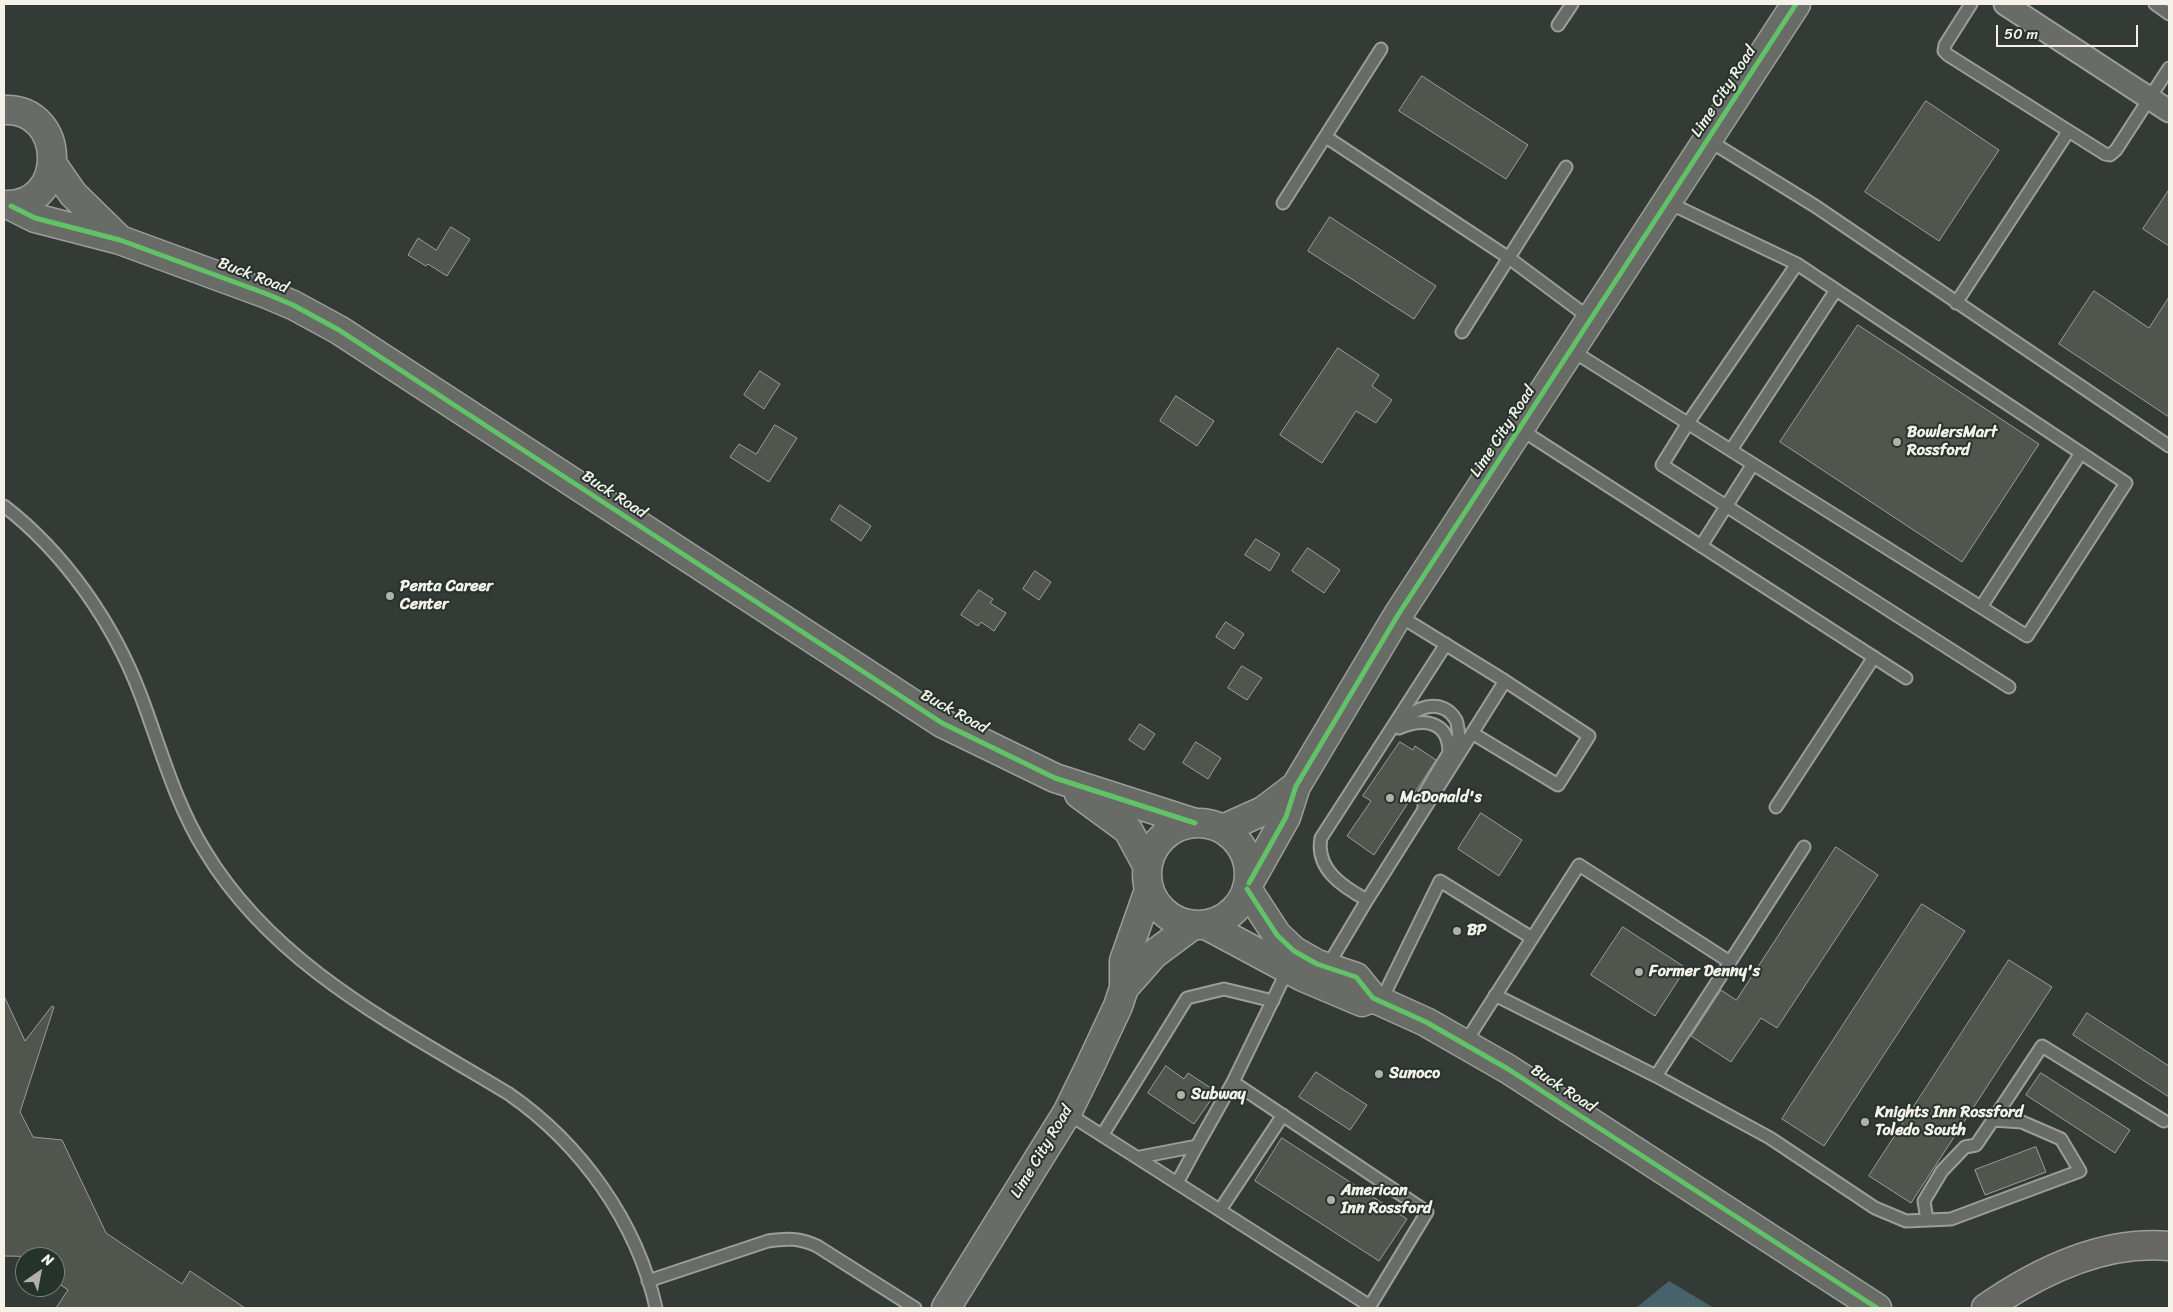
<!DOCTYPE html>
<html>
<head>
<meta charset="utf-8">
<style>
  body { margin:0 }
  #map { position:relative; width:2173px; height:1312px; overflow:hidden; background:#343a35; font-family:Sriracha,sans-serif }
  canvas { display:block }
  .frame { position:absolute; inset:0; border:5px solid #f4f1e8; pointer-events:none }
  .north { position:absolute; left:15px; top:1247px; width:50px; height:50px; box-sizing:border-box; background:#26332d; border:1px solid #787f78; border-radius:50%; rotate:33deg; font-size:14px; font-weight:700; line-height:20px; text-align:center; color:#f4f1e8 }
  .north::after { content:''; display:block; margin:auto; width:18px; height:22px; background:#b1b1a9; clip-path:polygon(50% 0,100% 100%,50% 72%,0 100%) }
  .scale { position:absolute; left:1996px; top:25px; width:142px; height:22px; box-sizing:border-box; border:2px solid #f4f1e8; border-top:0; padding-left:6px; font-size:15px; line-height:18px; white-space:nowrap; color:#f4f1e8; -webkit-text-stroke:4px #26332d; paint-order:stroke }
</style>
</head>
<body>
<div id="map">
<canvas width="2173" height="1312"></canvas>
<div class="frame"></div>
<div class="north">N</div>
<div class="scale">50 m</div>
</div>
<script>
const g = document.querySelector('canvas').getContext('2d');
g.lineJoin = 'round';
function fill(path, color) {
  g.fillStyle = color;
  g.fill(path, 'evenodd');
}
function stroke(path, color, width, dash) {
  g.strokeStyle = color;
  g.lineWidth = width;
  g.lineCap = dash ? 'butt' : 'round';
  g.setLineDash(dash || []);
  g.stroke(path);
}
function write(font, color, halo, rows, align = 'center') {
  g.font = font + ' Sriracha,sans-serif';
  g.lineWidth = 4;
  g.setLineDash([]);
  g.textBaseline = 'middle';
  g.strokeStyle = halo;
  g.fillStyle = color;
  for (const [text, x, y, turn = 0] of rows) {
    g.save();
    g.translate(x, y);
    g.rotate((+turn || 0) * Math.PI / 180);
    g.textAlign = isNaN(turn) ? turn : align;
    if (halo) g.strokeText(text, 0, 0);
    g.fillText(text, 0, 0);
    g.restore();
  }
}
fill(new Path2D(`
  M 1669,1281 L 1714,1308 L 1636,1308 Z`), '#48626b');
const building = new Path2D(`
  M 1422,76 L 1528,145 L 1506,179 L 1399,111 Z
  M 1926,101 L 1999,150 L 1939,241 L 1865,192 Z
  M 2169,190 L 2169,246 L 2143,229 Z
  M 1330,217 L 1436,286 L 1414,319 L 1308,251 Z
  M 451,227 L 470,239 L 447,276 L 428,264 L 426,266 L 408,255 L 418,238 L 436,250 Z
  M 2094,291 L 2149,328 L 2169,297 L 2169,417 L 2059,344 Z
  M 1858,325 L 2039,444 L 1962,562 L 1780,442 Z
  M 1338,348 L 1379,375 L 1372,386 L 1392,400 L 1376,423 L 1356,411 L 1322,463 L 1280,435 Z
  M 760,371 L 780,384 L 764,409 L 744,395 Z
  M 1176,396 L 1214,421 L 1197,446 L 1160,421 Z
  M 775,425 L 797,438 L 769,482 L 730,457 L 739,444 L 756,454 Z
  M 840,505 L 871,526 L 861,541 L 831,520 Z
  M 1256,539 L 1280,554 L 1270,571 L 1245,555 Z
  M 1308,548 L 1340,570 L 1324,593 L 1292,571 Z
  M 1035,571 L 1051,582 L 1039,600 L 1023,589 Z
  M 979,590 L 993,599 L 990,603 L 1006,613 L 994,631 L 981,622 L 978,626 L 961,615 Z
  M 1226,622 L 1244,634 L 1234,649 L 1216,637 Z
  M 1242,666 L 1262,678 L 1247,700 L 1228,688 Z
  M 1140,724 L 1155,734 L 1144,750 L 1129,740 Z
  M 1196,742 L 1221,758 L 1208,779 L 1183,763 Z
  M 1400,742 L 1413,750 L 1415,746 L 1436,760 L 1374,855 L 1347,836 L 1371,801 L 1363,796 Z
  M 1481,813 L 1522,840 L 1499,876 L 1458,849 Z
  M 1836,847 L 1878,875 L 1777,1028 L 1761,1018 L 1731,1062 L 1691,1036 L 1721,990 L 1736,1000 Z
  M 1922,904 L 1965,931 L 1824,1146 L 1782,1119 Z
  M 1623,927 L 1686,968 L 1655,1016 L 1591,975 Z
  M 2009,960 L 2052,987 L 1911,1203 L 1869,1176 Z
  M 4,996 L 25,1041 L 52,1006 L 54,1007 L 20,1112 L 33,1137 L 62,1140 L 106,1233 L 182,1284 L 190,1271 L 245,1308 L 56,1308 L 68,1290 L 55,1281 L 55,1257 L 4,1256 Z
  M 2087,1013 L 2169,1066 L 2169,1097 L 2073,1035 Z
  M 1166,1066 L 1184,1079 L 1188,1073 L 1211,1088 L 1207,1094 L 1213,1097 L 1194,1124 L 1148,1093 Z
  M 1316,1072 L 1367,1105 L 1350,1130 L 1299,1097 Z
  M 2041,1073 L 2130,1130 L 2115,1153 L 2026,1095 Z
  M 1282,1138 L 1407,1219 L 1379,1261 L 1255,1181 Z
  M 2036,1147 L 2046,1172 L 1985,1195 L 1975,1170 Z`);
fill(building, '#52544e');
stroke(building, '#9b9e9a', 1);
const service = new Path2D(`
  M 1971,4 L 1945,45 L 1944,51 L 1948,55 L 2105,154 L 2110,155 L 2116,150 L 2169,68
  M 2155,4 L 2169,14
  M 1558,25 L 1572,4
  M 1326,137 L 1509,258 L 1591,319
  M 1708,140 L 1815,206 L 2169,446
  M 1283,203 L 1381,49
  M 1797,264 L 1688,423 L 1662,465 L 2009,687
  M 1956,303 L 2068,132
  M 1462,332 L 1566,167
  M 1571,350 L 2027,636 L 2126,483 L 1797,264 L 1667,202
  M 1520,429 L 1906,678
  M 1731,450 L 1836,290
  M 4,506 C 65,553 114,624 141,696 C 161,749 175,803 205,851 C 275,967 397,1026 509,1094 C 581,1144 637,1222 656,1308
  M 1701,546 L 1753,464
  M 1981,607 L 2081,453
  M 1398,615 L 1505,681 L 1367,900 C 1343,887 1315,869 1321,838 L 1446,644
  M 1400,726 C 1412,707 1442,696 1456,720 C 1458,724 1458,732 1459,736 L 1424,794 L 1424,809
  M 1399,728 C 1423,718 1449,720 1449,753
  M 1472,733 L 1558,785 L 1589,736 L 1505,681
  M 1776,807 L 1874,657
  M 1327,967 L 1367,900
  M 1495,995 L 1656,1076 L 1770,1138 L 1875,1208 L 1906,1221 L 1951,1219 L 2080,1171 L 2061,1139 L 2022,1122 L 1993,1120 L 2042,1046 L 2164,1121
  M 1381,1001 L 1440,881 L 1532,938
  M 1465,1043 L 1579,865 L 1730,962 L 1804,847
  M 1656,1076 L 1730,962
  M 1067,1113 L 1177,1183 L 1197,1146
  M 1103,1134 L 1187,998 L 1224,989 L 1273,1001
  M 1140,1157 L 1197,1146 L 1233,1082 L 1288,969
  M 1177,1183 L 1370,1306 L 1427,1212 L 1233,1082
  M 1220,1210 L 1283,1115
  M 1927,1220 L 1924,1201 L 1942,1171 L 1965,1147 L 1976,1145 L 1993,1120
  M 648,1281 L 768,1241 C 787,1238 800,1238 817,1246 L 915,1308`);
const minor = new Path2D(`
  M 2005,4 L 2169,111`);
const tertiary = new Path2D(`
  M 4,110 C 67,107 69,208 4,205
  M 53,165 L 73,194 L 120,240
  M 11,206 L 35,218 L 120,240 L 267,294 L 293,305 L 339,330 L 942,723 L 1055,778 L 1195,823
  M 1079,794 L 1128,830 L 1147,865
  M1147 874a51 51 0 1 1 102 0a51 51 0 1 1-102 0Z
  M 1223,829 L 1263,811 L 1296,786
  M 1249,883 L 1286,817 L 1296,786 L 1398,615 L 1796,4
  M 1247,889 L 1277,935 L 1294,951 L 1317,964 L 1356,977 L 1373,998 L 1426,1022 L 1508,1069 L 1877,1308
  M 1206,925 L 1303,977 L 1362,1002 L 1373,998
  M 1124,988 L 1154,954 L 1193,925
  M 946,1308 L 1067,1113 L 1090,1066 L 1118,1006 L 1124,988 L 1124,961 L 1149,890`);
const motorway = new Path2D(`
  M 1986,1308 C 2038,1272 2104,1240 2169,1246`);
stroke(service, '#9b9e9a', 15);
stroke(minor, '#9b9e9a', 25);
stroke(tertiary, '#9b9e9a', 31);
stroke(motorway, '#9b9e9a', 31);
stroke(service, '#686b66', 11);
stroke(minor, '#686b66', 21);
stroke(tertiary, '#686b66', 28);
stroke(motorway, '#666762', 28);
stroke(new Path2D(`
  M 11,206 L 35,218 L 120,240 L 267,294 L 293,305 L 339,330 L 942,723 L 1055,778 L 1195,823
  M 1249,883 L 1286,817 L 1296,786 L 1398,615 L 1796,4
  M 1247,889 L 1277,935 L 1294,951 L 1317,964 L 1356,977 L 1373,998 L 1426,1022 L 1508,1069 L 1877,1308`), '#61c268', 5);
for (const [x, y, r, color] of [
  [1897,442,5,"#b1b1a9"],
  [390,596,5,"#b1b1a9"],
  [1390,798,5,"#b1b1a9"],
  [1457,931,5,"#b1b1a9"],
  [1639,972,5,"#b1b1a9"],
  [1379,1074,5,"#b1b1a9"],
  [1181,1095,5,"#b1b1a9"],
  [1865,1122,5,"#b1b1a9"],
  [1331,1200,5,"#b1b1a9"]
]) {
  const dot = new Path2D();
  dot.arc(x, y, r, 0, 2 * Math.PI);
  g.fillStyle = color;
  g.fill(dot);
  stroke(dot, '#26332d', 2);
}
write('16px', '#f4f1e8', '#26332d', [
  ["Lime City Road",1724,92,-57],
  ["Buck Road",253,276,21],
  ["Lime City Road",1503,432,-57],
  ["Buck Road",614,495,33],
  ["Buck Road",954,712,29],
  ["Buck Road",1563,1089,33],
  ["Lime City Road",1042,1152,-59]
]);
write('bold 16px', '#f4f1e8', '#26332d', [
  ["BowlersMart",1907,433],
  ["Rossford",1907,451],
  ["Penta Career",400,587],
  ["Center",400,605],
  ["McDonald's",1400,798],
  ["BP",1467,931],
  ["Former Denny's",1649,972],
  ["Sunoco",1389,1074],
  ["Subway",1191,1095],
  ["Knights Inn Rossford",1875,1113],
  ["Toledo South",1875,1131],
  ["American",1341,1191],
  ["Inn Rossford",1341,1209]
], 'left');
</script>
</body>
</html>
